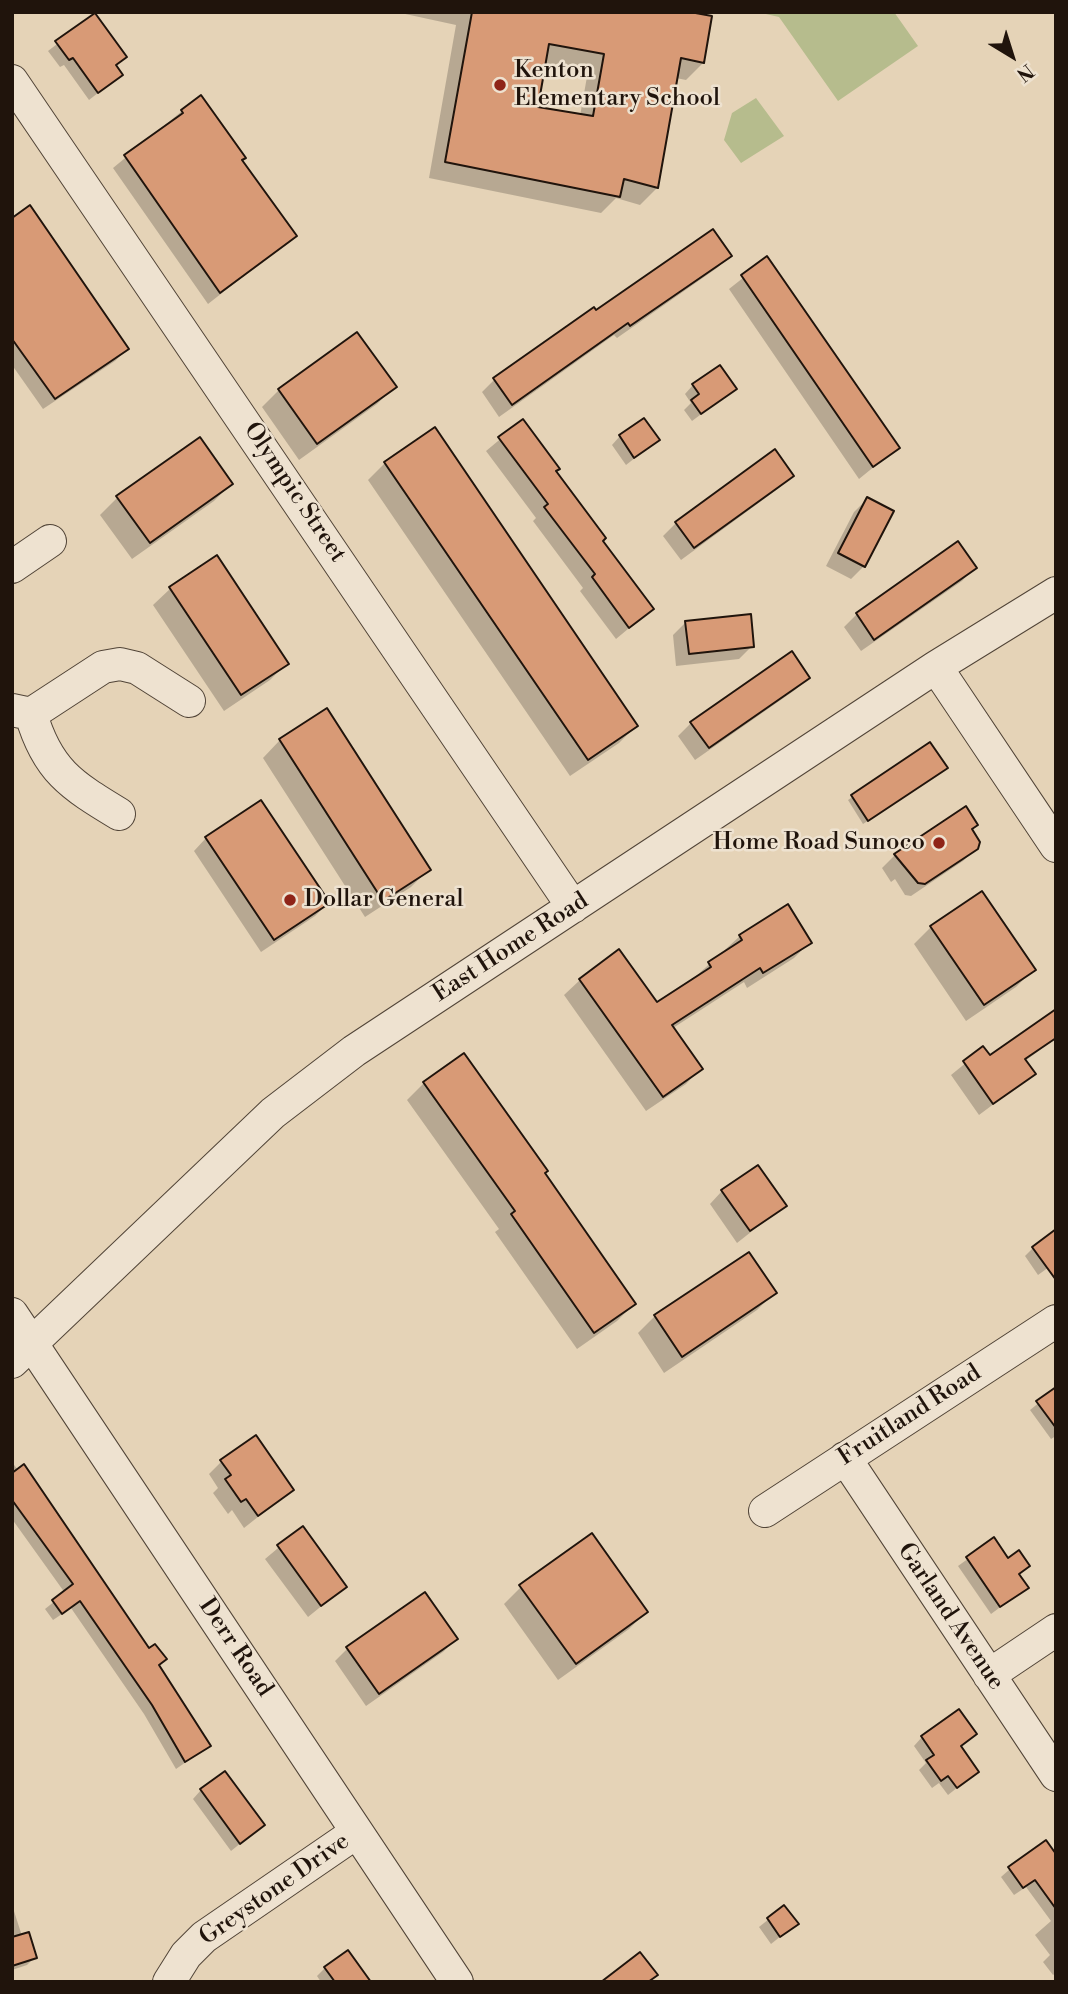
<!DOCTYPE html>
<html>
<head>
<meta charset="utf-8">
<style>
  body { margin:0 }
  #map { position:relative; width:1068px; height:1994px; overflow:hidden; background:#e5d3b7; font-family:"Libre Bodoni",serif }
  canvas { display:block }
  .frame { position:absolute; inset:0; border:14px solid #20140c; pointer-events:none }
  .north { position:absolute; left:977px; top:21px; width:70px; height:70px; -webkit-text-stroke:5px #eee2d0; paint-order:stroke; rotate:142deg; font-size:19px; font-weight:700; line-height:28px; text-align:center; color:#20140c }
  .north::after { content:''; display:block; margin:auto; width:24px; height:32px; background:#20140c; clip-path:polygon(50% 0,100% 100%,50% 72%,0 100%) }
</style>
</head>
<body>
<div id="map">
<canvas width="1068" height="1994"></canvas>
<div class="frame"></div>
<div class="north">N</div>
</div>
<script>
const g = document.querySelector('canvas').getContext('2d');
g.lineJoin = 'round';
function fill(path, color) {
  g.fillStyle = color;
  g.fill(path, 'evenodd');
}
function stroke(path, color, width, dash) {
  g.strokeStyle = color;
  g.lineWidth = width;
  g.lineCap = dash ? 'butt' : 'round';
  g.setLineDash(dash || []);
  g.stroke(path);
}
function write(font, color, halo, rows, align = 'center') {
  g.font = font + ' "Libre Bodoni",serif';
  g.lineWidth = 5;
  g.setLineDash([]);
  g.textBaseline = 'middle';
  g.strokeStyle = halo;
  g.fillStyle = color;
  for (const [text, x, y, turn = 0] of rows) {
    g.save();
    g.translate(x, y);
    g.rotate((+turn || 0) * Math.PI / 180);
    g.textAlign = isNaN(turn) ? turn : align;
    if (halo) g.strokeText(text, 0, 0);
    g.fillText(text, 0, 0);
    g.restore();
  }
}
fill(new Path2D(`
  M 757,12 L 894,12 L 918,46 L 838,101 L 779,17 Z
  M 756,98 L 784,136 L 741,163 L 724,140 L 732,113 Z`), '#b6bc8d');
fill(new Path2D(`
  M 396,12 L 678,12 L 703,63 L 686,80 L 676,78 L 657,188 L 640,205 L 616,198 L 601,213 L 429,178 L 456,25 ZM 544,63 L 588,71 L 580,116 L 536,108 Z
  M 95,15 L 124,57 L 115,66 L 121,75 L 89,100 L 64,65 L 60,67 L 48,51 Z
  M 182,111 L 240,160 L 295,236 L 208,304 L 113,168 Z
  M 12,219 L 127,349 L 115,361 L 43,409 L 12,365 Z
  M 730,256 L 717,268 L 617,338 L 614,335 L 499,417 L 482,392 L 494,380 L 596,312 Z
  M 767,259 L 897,448 L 859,479 L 729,289 Z
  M 357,334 L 394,387 L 377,404 L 299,460 L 262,407 L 279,390 Z
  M 693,385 L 735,389 L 692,421 L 684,410 L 691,403 L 685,394 Z
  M 522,421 L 601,541 L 652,609 L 616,639 L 580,591 L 583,588 L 533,521 L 536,518 L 486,451 Z
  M 620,436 L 658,440 L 626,465 L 612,445 Z
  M 385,463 L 636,726 L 619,743 L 570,776 L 368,480 Z
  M 792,475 L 779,488 L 681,560 L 663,536 L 676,523 Z
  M 231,484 L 214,501 L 132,559 L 100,515 L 117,498 Z
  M 867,499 L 864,566 L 851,579 L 826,566 L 854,512 Z
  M 958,544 L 974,568 L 962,581 L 861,651 L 844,627 L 857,614 Z
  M 171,588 L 287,663 L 270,680 L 224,711 L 153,605 Z
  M 686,622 L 752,646 L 739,659 L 676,666 L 673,635 Z
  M 808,677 L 795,690 L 695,760 L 678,736 L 691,723 Z
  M 326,710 L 428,870 L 411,887 L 365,917 L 263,758 L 280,740 Z
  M 930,745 L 942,772 L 863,824 L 848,800 Z
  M 965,809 L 977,848 L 963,861 L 911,896 L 905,895 L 895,879 L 891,882 L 882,868 L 895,855 Z
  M 206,838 L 328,903 L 315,916 L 261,952 L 194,851 Z
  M 931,927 L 1033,970 L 1016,987 L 966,1021 L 914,944 Z
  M 740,936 L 810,942 L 794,958 L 747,988 L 744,982 L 673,1028 L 701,1068 L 686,1084 L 646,1111 L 564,995 L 580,980 L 656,1005 L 693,979 Z
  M 1056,1038 L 1025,1061 L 1034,1074 L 979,1115 L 951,1075 L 983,1049 L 989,1058 Z
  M 424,1083 L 543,1173 L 634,1304 L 617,1321 L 577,1349 L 495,1232 L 499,1229 L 407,1100 Z
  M 722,1191 L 784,1206 L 737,1243 L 710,1204 Z
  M 1033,1248 L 1056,1262 L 1038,1275 L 1025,1256 Z
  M 774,1293 L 757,1310 L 664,1373 L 638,1333 L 655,1316 Z
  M 1056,1389 L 1056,1436 L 1051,1439 L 1030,1410 Z
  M 12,1462 L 149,1651 L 209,1746 L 176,1769 L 144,1714 L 71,1608 L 53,1620 L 45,1609 L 65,1593 L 12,1519 Z
  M 221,1462 L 292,1490 L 244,1528 L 232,1510 L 228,1514 L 213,1493 L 218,1488 L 209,1474 Z
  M 302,1528 L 345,1587 L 308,1617 L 265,1559 Z
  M 994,1540 L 1008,1560 L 1028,1566 L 1018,1575 L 1026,1588 L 991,1614 L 958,1566 Z
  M 521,1587 L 646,1612 L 629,1629 L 558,1680 L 504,1604 Z
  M 456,1639 L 443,1652 L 366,1706 L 335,1661 L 348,1648 Z
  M 975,1734 L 959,1747 L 977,1772 L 948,1795 L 939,1783 L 932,1788 L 919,1770 L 926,1763 L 914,1746 L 922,1737 Z
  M 201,1790 L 263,1825 L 231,1851 L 193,1799 Z
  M 1010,1869 L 1056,1870 L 1056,1973 L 1053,1975 L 1043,1962 L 1050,1955 L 1035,1935 L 1051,1921 L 1026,1887 L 1014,1895 L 1001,1877 Z
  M 784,1907 L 796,1924 L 771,1944 L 759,1927 Z
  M 13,1908 L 22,1936 L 35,1957 L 27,1965 L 12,1970 Z
  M 325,1968 L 367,1982 L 321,1982 L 317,1976 Z`), '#0003');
const building = new Path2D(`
  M 472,12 L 690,12 L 712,16 L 704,63 L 681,58 L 658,188 L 624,179 L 620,197 L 445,162 ZM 549,44 L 604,54 L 593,116 L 538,107 Z
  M 95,13 L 127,57 L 116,65 L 123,75 L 98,93 L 73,58 L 69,60 L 55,41 Z
  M 201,95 L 246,158 L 242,160 L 297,236 L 220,293 L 124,155 L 183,113 L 181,110 Z
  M 30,205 L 129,349 L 55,399 L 12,339 L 12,218 Z
  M 713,229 L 732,256 L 630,326 L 628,323 L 512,405 L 493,378 L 594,307 L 596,310 Z
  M 767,256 L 900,448 L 873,467 L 741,275 Z
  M 357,332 L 397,387 L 317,444 L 278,389 Z
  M 720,365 L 737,389 L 701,414 L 691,400 L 699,394 L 692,384 Z
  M 644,418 L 660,440 L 634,458 L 619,435 Z
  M 523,419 L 560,469 L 556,471 L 606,538 L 603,541 L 654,609 L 629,628 L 592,577 L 595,574 L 544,507 L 548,504 L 498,437 Z
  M 435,427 L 638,726 L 588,760 L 384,462 Z
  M 200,437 L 233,484 L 150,543 L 116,496 Z
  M 775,449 L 794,476 L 694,548 L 675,522 Z
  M 867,497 L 894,511 L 865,567 L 838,553 Z
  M 958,541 L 977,568 L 874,640 L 856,613 Z
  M 217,555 L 289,664 L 241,695 L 169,587 Z
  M 751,614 L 754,647 L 689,654 L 685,621 Z
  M 792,651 L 810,678 L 709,748 L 690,722 Z
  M 327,708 L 431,870 L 383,901 L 279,739 Z
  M 930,742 L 948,768 L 868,821 L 851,795 Z
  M 261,800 L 330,903 L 274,940 L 205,837 Z
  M 966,806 L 978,825 L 972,829 L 980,842 L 978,849 L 925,884 L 918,883 L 894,854 Z
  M 982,891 L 1036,970 L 984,1005 L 930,926 Z
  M 788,904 L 812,943 L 763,973 L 760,968 L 672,1025 L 703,1069 L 663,1097 L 579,979 L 619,949 L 657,1002 L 711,967 L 708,962 L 742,940 L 739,935 Z
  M 1056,1009 L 1056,1038 L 1025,1059 L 1036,1074 L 993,1104 L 963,1061 L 983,1046 L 990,1055 Z
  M 464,1053 L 548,1171 L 545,1173 L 636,1304 L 594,1333 L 511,1214 L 515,1211 L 423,1082 Z
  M 758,1165 L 787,1206 L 750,1231 L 721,1190 Z
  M 1056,1229 L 1056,1280 L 1032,1247 Z
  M 749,1252 L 777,1293 L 682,1357 L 654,1315 Z
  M 1056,1387 L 1056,1428 L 1036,1401 Z
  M 256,1435 L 294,1490 L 258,1516 L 246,1499 L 241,1502 L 225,1479 L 231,1475 L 220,1460 Z
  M 24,1464 L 149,1648 L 155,1644 L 167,1659 L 159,1665 L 211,1746 L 185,1762 L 152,1705 L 80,1601 L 62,1614 L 52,1600 L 73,1584 L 12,1500 L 12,1473 Z
  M 303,1526 L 347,1587 L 321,1606 L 277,1545 Z
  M 592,1533 L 648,1612 L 576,1664 L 519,1585 Z
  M 994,1537 L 1008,1558 L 1019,1550 L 1030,1566 L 1019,1574 L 1029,1588 L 1000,1607 L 966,1557 Z
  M 425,1592 L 458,1639 L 379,1694 L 346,1647 Z
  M 959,1709 L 977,1734 L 961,1746 L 979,1772 L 957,1788 L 948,1776 L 941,1781 L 926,1760 L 934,1755 L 921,1736 Z
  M 225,1771 L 265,1825 L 240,1844 L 200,1789 Z
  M 1046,1840 L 1056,1854 L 1056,1909 L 1035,1880 L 1023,1888 L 1008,1867 Z
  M 784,1905 L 799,1924 L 780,1937 L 767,1918 Z
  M 29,1932 L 37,1958 L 12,1966 L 12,1937 Z
  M 348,1950 L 371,1982 L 335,1982 L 324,1967 Z
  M 640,1952 L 658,1975 L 648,1982 L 601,1982 Z`);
fill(building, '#d89a76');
stroke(building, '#20140c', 2);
const minor = new Path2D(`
  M 12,81 L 573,907
  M 12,567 L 50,541
  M 936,667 L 1056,846
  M 12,710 L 31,714 C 47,770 71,785 119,814
  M 31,714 L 103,667 L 120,664 L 137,668 L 189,701
  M 12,1314 L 457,1982
  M 12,1362 L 273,1113 L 354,1051 L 936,667 L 1056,593
  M 845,1458 L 1056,1775
  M 765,1511 L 1056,1321
  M 989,1675 L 1056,1630
  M 169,1982 L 186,1955 L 204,1937 L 357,1832`);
stroke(minor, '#514437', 34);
stroke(minor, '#eee2d0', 32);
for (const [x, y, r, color] of [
  [500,85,7,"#8f2418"],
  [939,843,7,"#8f2418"],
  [290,900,7,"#8f2418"]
]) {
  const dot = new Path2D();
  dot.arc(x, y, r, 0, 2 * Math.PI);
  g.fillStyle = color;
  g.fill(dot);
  stroke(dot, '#eee2d0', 2.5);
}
write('24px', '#20140c', '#eee2d0', [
  ["Kenton",514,71],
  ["Elementary School",514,99],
  ["Home Road Sunoco",925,843,"right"],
  ["Dollar General",304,900]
], 'left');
write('24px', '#20140c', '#eee2d0', [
  ["Olympic Street",294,493,56],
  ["East Home Road",511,948,-33],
  ["Fruitland Road",910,1416,-33],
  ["Garland Avenue",950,1617,56],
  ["Derr Road",235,1648,56],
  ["Greystone Drive",275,1890,-35]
]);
</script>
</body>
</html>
